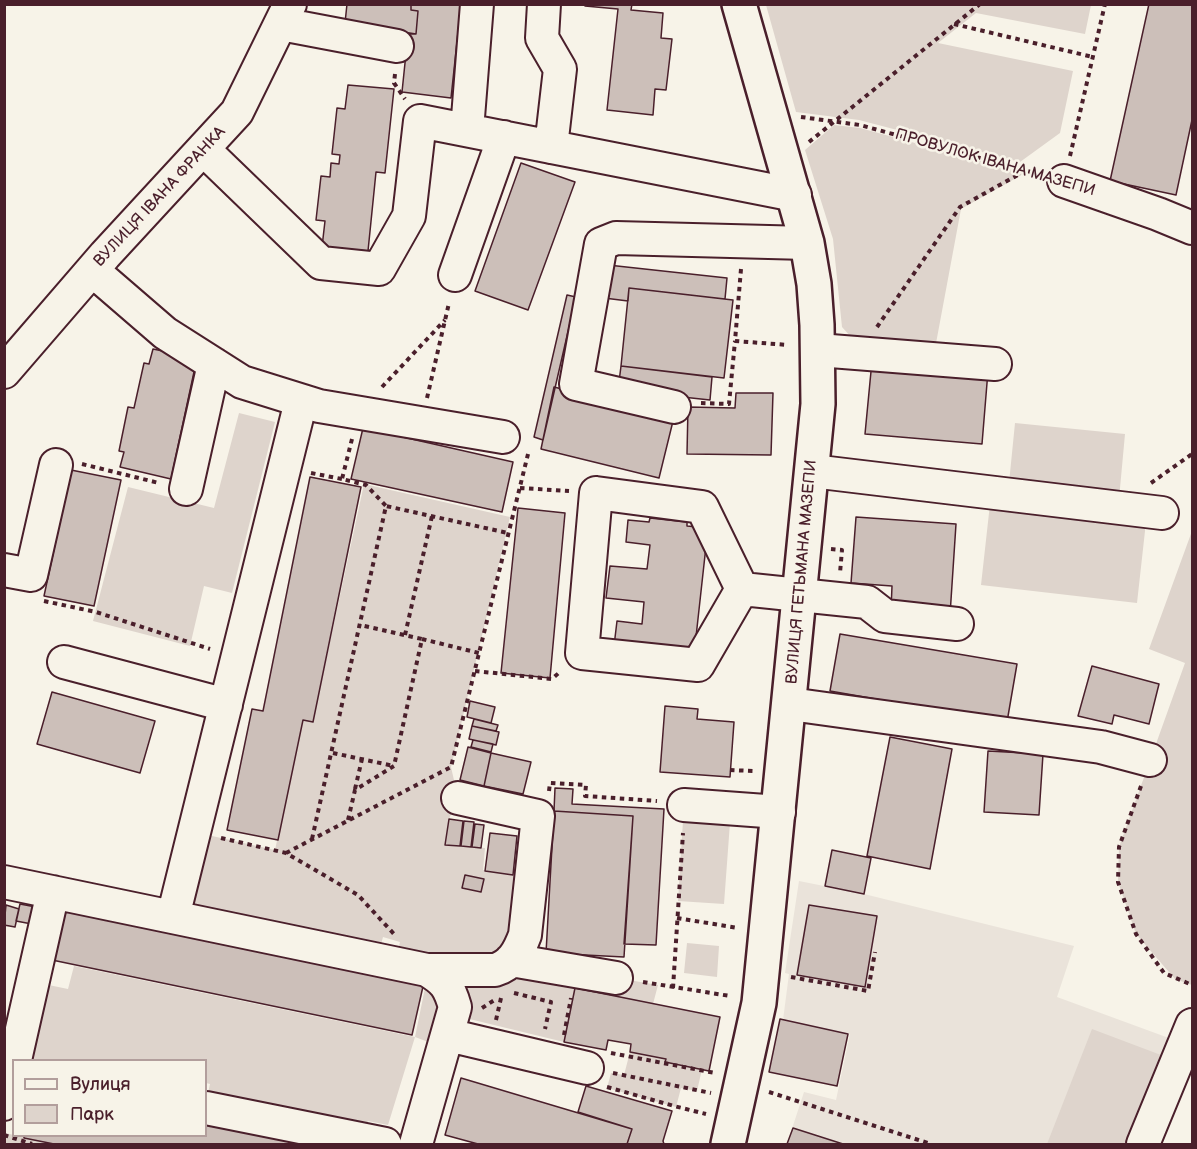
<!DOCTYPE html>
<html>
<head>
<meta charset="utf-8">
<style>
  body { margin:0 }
  #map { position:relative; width:1197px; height:1149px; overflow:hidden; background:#f7f3e8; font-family:"Balsamiq Sans",sans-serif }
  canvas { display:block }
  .frame { position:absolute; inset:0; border:6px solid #4a1f2b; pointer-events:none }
  .legend { position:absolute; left:12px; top:1059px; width:195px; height:78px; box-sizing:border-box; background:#f7f3e8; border:2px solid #b29e9c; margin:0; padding:8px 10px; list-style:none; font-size:18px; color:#4a1f2b }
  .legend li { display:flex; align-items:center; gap:12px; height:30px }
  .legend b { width:30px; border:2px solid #b29e9c }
</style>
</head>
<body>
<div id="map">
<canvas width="1197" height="1149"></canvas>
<div class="frame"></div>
<ul class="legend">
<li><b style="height:8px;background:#f7f3e8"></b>Вулиця</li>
<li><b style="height:16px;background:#ded4cc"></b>Парк</li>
</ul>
</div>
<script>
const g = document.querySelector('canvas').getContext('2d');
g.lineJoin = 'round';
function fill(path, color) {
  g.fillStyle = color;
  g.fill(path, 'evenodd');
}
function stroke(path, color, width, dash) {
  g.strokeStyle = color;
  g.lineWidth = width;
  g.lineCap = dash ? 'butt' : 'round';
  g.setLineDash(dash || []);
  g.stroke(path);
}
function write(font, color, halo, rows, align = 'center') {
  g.font = font + ' "Balsamiq Sans",sans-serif';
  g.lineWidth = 5;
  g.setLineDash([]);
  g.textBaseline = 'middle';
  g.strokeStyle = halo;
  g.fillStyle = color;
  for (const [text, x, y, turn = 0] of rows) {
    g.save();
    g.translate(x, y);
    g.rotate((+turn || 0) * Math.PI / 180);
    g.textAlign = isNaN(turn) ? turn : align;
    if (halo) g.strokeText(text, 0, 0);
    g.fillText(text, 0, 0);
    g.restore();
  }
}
fill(new Path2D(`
  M 799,881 L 864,894 L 1074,946 L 1057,997 L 1177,1041 L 1135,1144 L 787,1144 L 804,1092 L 836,1100 L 850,1034 L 783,1020 L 789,974 L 785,973 Z`), '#eae3da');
fill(new Path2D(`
  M 766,5 L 766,4 L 1091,5 L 1085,34 L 976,13 L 938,43 L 1073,71 L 1060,133 L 1020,162 L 859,120 L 796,112 Z
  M 834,125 L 860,128 L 1025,173 L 961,209 L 934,354 L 861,348 L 842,327 L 833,239 L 805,150 Z
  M 239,413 L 275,422 L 232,593 L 204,586 L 190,646 L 93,621 L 128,487 L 214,508 Z
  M 1015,423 L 1125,434 L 1119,499 L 1009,483 Z
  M 364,484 L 510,517 L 451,767 L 458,798 L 449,819 L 445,845 L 485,848 L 483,870 L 513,875 L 520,878 L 511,960 L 658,985 L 653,1004 L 575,988 L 564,1042 L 453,1015 L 431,1043 L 415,1037 L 388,1125 L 368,1121 L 364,1139 L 206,1102 L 210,1084 L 206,1083 L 206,1060 L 15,1060 L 34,982 L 68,989 L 74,966 L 415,1037 L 426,983 L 395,963 L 400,942 L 383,937 L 377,959 L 173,917 L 194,832 L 275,850 L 303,720 L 313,721 ZM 465,876 L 483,879 L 481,892 L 463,888 Z
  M 990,504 L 1146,522 L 1137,603 L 981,585 Z
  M 1192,531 L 1192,985 L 1175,979 L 1136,934 L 1118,882 L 1119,847 L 1185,663 L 1149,649 Z
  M 684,805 L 731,809 L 724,904 L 678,901 Z
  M 687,943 L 719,946 L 717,977 L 684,973 Z
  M 1092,1029 L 1161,1055 L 1125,1144 L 1047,1144 Z
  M 630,1052 L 666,1059 L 666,1062 L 702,1069 L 697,1091 L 681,1088 L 676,1107 L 607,1088 L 611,1073 L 624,1075 Z
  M 5,1133 L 54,1144 L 5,1144 Z`), '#ded4cc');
const building = new Path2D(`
  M 347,4 L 411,4 L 411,10 L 418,11 L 416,34 L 345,23 Z
  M 411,4 L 461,4 L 451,98 L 402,92 L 408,34 L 416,34 L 418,11 L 411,10 Z
  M 586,4 L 632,4 L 631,10 L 663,13 L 661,38 L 672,39 L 666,90 L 655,89 L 653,115 L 607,110 L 618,9 L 585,6 Z
  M 1149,4 L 1192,4 L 1192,120 L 1176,195 L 1110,181 Z
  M 348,85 L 394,89 L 385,173 L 376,172 L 368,251 L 322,247 L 325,221 L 316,220 L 321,176 L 330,177 L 331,163 L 339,164 L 340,155 L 332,154 L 337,108 L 345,109 Z
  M 521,163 L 575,182 L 528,310 L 475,291 Z
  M 608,265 L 727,278 L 725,299 L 629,288 L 628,301 L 604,298 Z
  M 629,288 L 733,300 L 724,378 L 621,366 Z
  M 567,295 L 576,297 L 543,440 L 534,437 Z
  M 153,349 L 197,358 L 171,479 L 120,467 L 124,452 L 119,451 L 128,407 L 134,408 L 144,363 L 149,364 Z
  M 872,361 L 988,371 L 982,444 L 865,434 Z
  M 621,366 L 712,377 L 710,400 L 618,390 Z
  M 554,387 L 674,417 L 659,478 L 541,449 Z
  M 736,393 L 773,393 L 771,455 L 687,454 L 688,407 L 735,408 Z
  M 363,428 L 513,462 L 502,512 L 351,479 Z
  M 71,470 L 121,480 L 94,606 L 44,596 Z
  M 310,477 L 361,487 L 313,722 L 303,720 L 278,840 L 227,830 L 252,709 L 263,711 Z
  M 518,508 L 565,513 L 550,678 L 501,673 Z
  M 856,517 L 956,524 L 950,615 L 891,610 L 892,586 L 851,583 Z
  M 650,518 L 687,522 L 687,526 L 708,528 L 694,655 L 614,646 L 617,621 L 642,624 L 644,602 L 606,598 L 610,566 L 647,569 L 650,545 L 626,542 L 628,520 L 649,522 Z
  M 840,634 L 1017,664 L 1007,722 L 830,691 Z
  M 1092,666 L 1159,684 L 1149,724 L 1114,715 L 1112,724 L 1078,716 Z
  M 52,692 L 155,721 L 140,773 L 37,744 Z
  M 470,701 L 495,707 L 491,723 L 467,717 Z
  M 665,706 L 698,709 L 697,719 L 734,722 L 730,777 L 660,772 Z
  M 474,719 L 498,725 L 496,731 L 472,726 Z
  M 472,726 L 499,732 L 496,745 L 469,739 Z
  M 890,737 L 952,749 L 930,869 L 867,856 Z
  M 473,740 L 493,744 L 491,752 L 471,747 Z
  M 468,747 L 491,753 L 484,786 L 460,780 Z
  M 988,751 L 1043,754 L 1039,815 L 984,812 Z
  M 491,753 L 531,762 L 523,794 L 484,786 Z
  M 555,788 L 573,789 L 572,804 L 664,809 L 656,945 L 624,944 L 633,816 L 554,811 Z
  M 554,811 L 633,816 L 624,957 L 546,953 Z
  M 449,819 L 463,821 L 460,846 L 445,845 Z
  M 464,821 L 474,822 L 471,847 L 461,846 Z
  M 475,824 L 484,825 L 481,848 L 472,847 Z
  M 490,833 L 517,836 L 513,875 L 485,871 Z
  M 832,850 L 871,858 L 864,894 L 825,886 Z
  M 465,875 L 484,879 L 481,892 L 462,888 Z
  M 20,904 L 41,908 L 37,925 L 16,921 Z
  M 6,905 L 19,909 L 15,927 L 4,925 Z
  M 809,905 L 877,916 L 865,987 L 797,975 Z
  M 64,906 L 424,982 L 412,1035 L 52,960 Z
  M 575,988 L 720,1017 L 709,1071 L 665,1062 L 666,1059 L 630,1052 L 631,1044 L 608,1040 L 606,1050 L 564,1042 Z
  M 780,1019 L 848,1034 L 837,1086 L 769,1072 Z
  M 461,1078 L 632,1129 L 627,1144 L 478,1144 L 445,1135 Z
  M 586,1086 L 672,1111 L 663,1141 L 664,1144 L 627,1144 L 632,1129 L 578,1112 Z
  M 206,1121 L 321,1144 L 54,1144 L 24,1138 L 24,1136 L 206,1136 Z
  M 793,1128 L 843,1144 L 787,1144 Z`);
fill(building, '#ccbfb9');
stroke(building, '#4a1f2b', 1.5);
const minor = new Path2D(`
  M 544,4 L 542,38 L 560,69 L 551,147
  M 281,24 L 397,46
  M 467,130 L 477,4
  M 203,149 L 321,263 L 379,269 L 409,216 L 420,121 L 795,195
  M 1064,181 L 1158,214 L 1192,228
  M 92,270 L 165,333 L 242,382 L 319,406 L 503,437
  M 455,275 L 504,137
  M 818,350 L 995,364
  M 4,372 L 105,255 L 237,112 L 290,4
  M 674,407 L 576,384 L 601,244 L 616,238 L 807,243
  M 812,471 L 1162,513
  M 186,489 L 214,364
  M 596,493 L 702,507 L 742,589 L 698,665 L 582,653 Z
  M 4,570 L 31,575 L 56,465
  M 742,589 L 867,602 L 885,616 L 957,624
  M 64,662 L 226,705
  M 790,704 L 1101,747 L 1150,760
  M 684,805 L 779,812
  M 4,882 L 427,970 C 445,981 449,986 455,1007 L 416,1144
  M 173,917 L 301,401
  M 511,960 L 616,978
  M 427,970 L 495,970 C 512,965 519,951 525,935 L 538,816 L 458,798
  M 448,1035 L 587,1068
  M 15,1060 L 53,892
  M 4,1104 L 14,1067
  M 206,1108 L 385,1144
  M 1143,1144 L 1192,1025`);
const major = new Path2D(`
  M 728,1144 L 759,1003 L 818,404 L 817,325 L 814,284 L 807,243 L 739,4`);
stroke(minor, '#4a1f2b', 36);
stroke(major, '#4a1f2b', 38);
stroke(new Path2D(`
  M 954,24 L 1093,57
  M 395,74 L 394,83 L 405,99
  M 801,117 L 860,125 L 1038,174
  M 809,142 L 980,4
  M 1070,156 L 1105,4
  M 741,269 L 735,341 L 788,345
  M 877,327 L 960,207 L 1025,171
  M 382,387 L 445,320
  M 427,398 L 449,303
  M 701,403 L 729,404 L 735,341
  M 352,439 L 342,479 L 366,485 L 386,506
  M 82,464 L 159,483
  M 311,473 L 342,479
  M 1151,483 L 1192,454
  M 520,488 L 569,491
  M 831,549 L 842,550 L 840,573
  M 44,601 L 96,612 L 210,649
  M 405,635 L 432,516
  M 422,639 L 479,653
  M 475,671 L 552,679 L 561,671
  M 333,753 L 394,766
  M 730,770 L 753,771
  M 1141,786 L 1119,847 L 1118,882 L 1136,934 L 1164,973 L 1192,985
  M 355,789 L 362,759
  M 549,791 L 550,783 L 586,785 L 585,796 L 657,801
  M 348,820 L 355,790 L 394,766 L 422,639 L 360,625
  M 221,838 L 286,853 L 358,895 L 394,934
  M 312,839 L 386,506 L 508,533
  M 286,853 L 451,767 L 529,450
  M 677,918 L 738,928
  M 791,977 L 868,991 L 875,952
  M 643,982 L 730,996
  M 673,988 L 683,833
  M 514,993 L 551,1002 L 545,1029
  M 482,1008 L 496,999
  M 496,1020 L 501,998
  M 564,1035 L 571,998
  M 611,1053 L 715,1073
  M 613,1073 L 711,1093
  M 607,1087 L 674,1106 L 706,1114
  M 769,1092 L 931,1144
  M 4,1135 L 32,1144`), '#4a1f2b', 4, [4.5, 4.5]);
stroke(minor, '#f7f3e8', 32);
stroke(major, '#f7f3e8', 33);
write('16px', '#4a1f2b', '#f7f3e8', [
  ["ПРОВУЛОК ІВАНА МАЗЕПИ",995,163,16],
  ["ВУЛИЦЯ ІВАНА ФРАНКА",160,197,-47],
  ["ВУЛИЦЯ ГЕТЬМАНА МАЗЕПИ",802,572,-85]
]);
</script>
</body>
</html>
